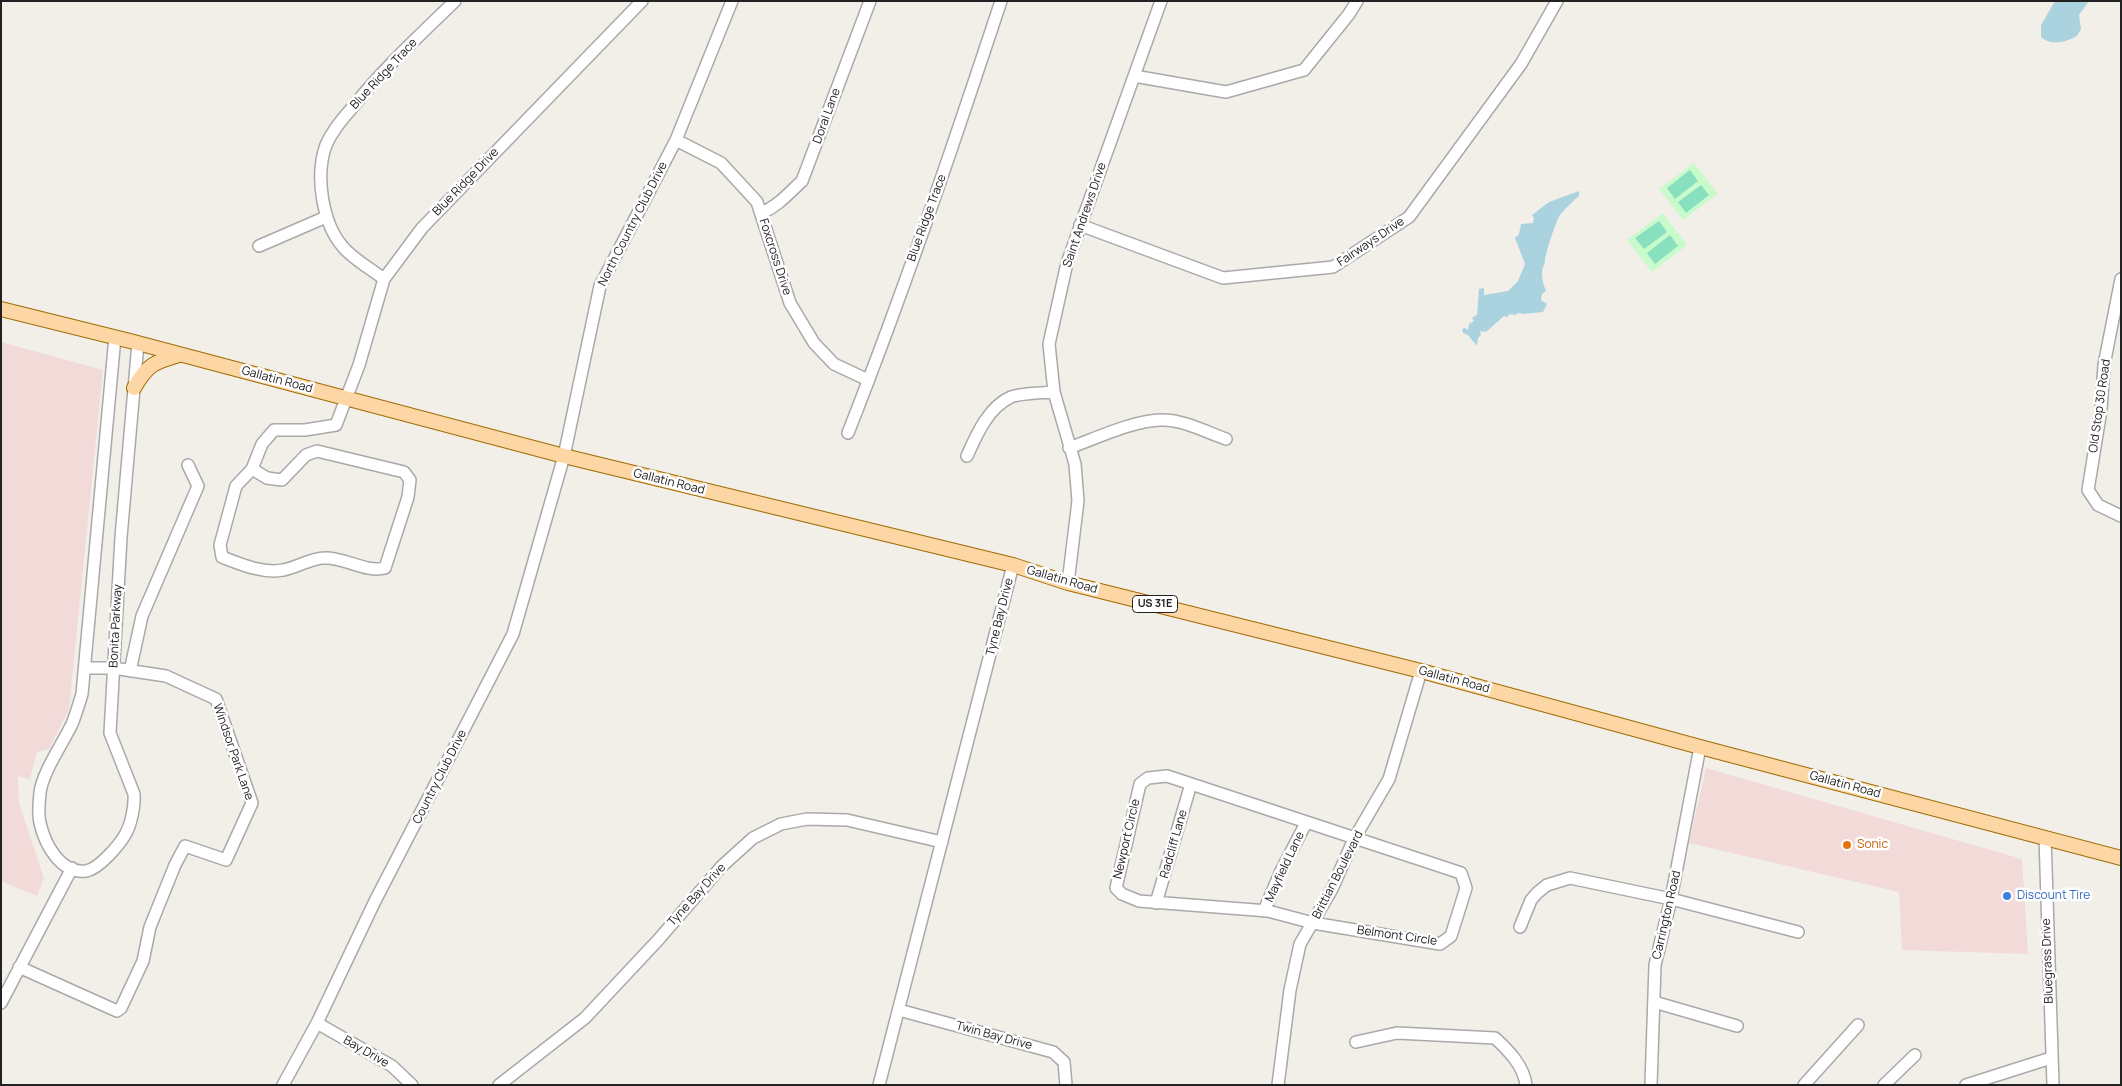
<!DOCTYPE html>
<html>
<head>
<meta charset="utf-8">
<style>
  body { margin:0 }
  #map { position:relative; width:2122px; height:1086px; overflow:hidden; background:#f2efe9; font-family:Manrope,sans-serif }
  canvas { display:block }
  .frame { position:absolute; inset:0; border:2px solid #222; pointer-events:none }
</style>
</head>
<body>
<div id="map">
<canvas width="2122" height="1086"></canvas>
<div class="frame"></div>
</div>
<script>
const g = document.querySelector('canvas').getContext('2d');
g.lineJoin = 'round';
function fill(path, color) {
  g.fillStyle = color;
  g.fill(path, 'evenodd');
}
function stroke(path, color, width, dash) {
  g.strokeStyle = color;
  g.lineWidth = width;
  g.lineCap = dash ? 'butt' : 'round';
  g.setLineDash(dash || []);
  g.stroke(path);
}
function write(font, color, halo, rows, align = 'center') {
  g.font = font + ' Manrope,sans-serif';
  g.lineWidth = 5;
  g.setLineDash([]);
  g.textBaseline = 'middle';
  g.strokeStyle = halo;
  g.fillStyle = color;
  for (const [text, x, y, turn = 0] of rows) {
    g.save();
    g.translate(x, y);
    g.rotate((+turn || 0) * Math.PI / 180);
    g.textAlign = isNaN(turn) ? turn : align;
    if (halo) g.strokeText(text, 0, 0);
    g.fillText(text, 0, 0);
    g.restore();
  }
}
fill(new Path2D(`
  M 1,342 L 103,370 L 69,709 L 49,749 L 37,752 L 30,779 L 18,776 L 19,803 L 44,878 L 37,896 L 1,881 Z
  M 1706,768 L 2022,859 L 2028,954 L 1902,950 L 1899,892 L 1689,843 Z`), '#f2dad9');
fill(new Path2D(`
  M 1694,163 L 1718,194 L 1683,220 L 1659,189 Z
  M 1663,213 L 1687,245 L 1652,272 L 1627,240 Z`), '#c8facc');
fill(new Path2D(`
  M 1690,170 L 1698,181 L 1675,199 L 1667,188 Z
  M 1701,185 L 1709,195 L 1686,213 L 1678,202 Z
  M 1659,221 L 1667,232 L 1644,249 L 1635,238 Z
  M 1670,235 L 1678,246 L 1655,264 L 1647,253 Z`), '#88e0be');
fill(new Path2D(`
  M 2055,1 L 2089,1 L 2079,15 L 2081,29 L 2077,36 C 2067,42 2050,46 2041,37 L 2041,25 Z
  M 1579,191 L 1579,196 C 1575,199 1562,212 1560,215 C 1557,219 1544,256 1545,262 C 1540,272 1542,281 1546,291 L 1542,294 L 1541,300 L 1547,304 L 1543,312 L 1523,314 L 1518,313 L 1515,315 L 1510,314 L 1507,317 L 1504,316 L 1486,332 L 1480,331 L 1481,335 L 1478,338 L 1477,346 L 1468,335 L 1463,333 L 1462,329 L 1465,328 L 1468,330 L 1469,324 L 1474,321 L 1472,318 L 1477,315 L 1479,289 L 1484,288 L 1484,295 L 1508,291 L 1518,281 L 1525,264 L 1515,238 L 1519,234 L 1521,224 L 1533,223 L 1534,218 L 1532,215 L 1549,202 Z`), '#aad3df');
const minor = new Path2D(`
  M 1134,76 L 1226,92 L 1304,70 L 1349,14 L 1357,1
  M 676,140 L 721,163 L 757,202 L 790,303 L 814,343 L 834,364 L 868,380
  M 761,213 C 777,207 789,193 802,181 L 870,1
  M 1080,225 L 1223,278 L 1333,267 L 1409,217 L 1521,64 L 1557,1
  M 259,246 L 326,217
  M 384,279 C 371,269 353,259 343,247 C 322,223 315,175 326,145 C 332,131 342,119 352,108 C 383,69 419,36 455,1
  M 2121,279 L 2104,365 L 2101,410 L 2088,490 L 2098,505 L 2121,516
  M 115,337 L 82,694 C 79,704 76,714 72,724 C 63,743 42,773 40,793 C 39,802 38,815 40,823 C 45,845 61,874 86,871 C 99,869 119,845 125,835 C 131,825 135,806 134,794 L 110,733 L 121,537 L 138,343
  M 848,433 C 904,291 953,146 1001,1
  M 1069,448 C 1094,439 1137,419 1163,420 C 1184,420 1206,432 1226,439
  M 967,456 C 976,436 988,407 1011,397 C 1021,393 1042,393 1054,392
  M 252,469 L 236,486 L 220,545 L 222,557 C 240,564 263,574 283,570 C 296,568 311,558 324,558 C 345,557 365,573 385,568 L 408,497 L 410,480 L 404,472 L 317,451 L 306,455 L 282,480 L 267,478 L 252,469 L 262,444 L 274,430 L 305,430 L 336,425 L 359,365 L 384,279 L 422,228 L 642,1
  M 1068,583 L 1078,501 L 1075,464 L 1054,392 L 1049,344 L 1067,263 L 1161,1
  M 130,671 L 142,616 L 198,486 L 188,465
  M 1167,776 L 1461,873 L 1466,888 L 1451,936 L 1440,944 L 1313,923 L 1268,911 L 1139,901 L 1122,894 L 1116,888 L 1140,784 L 1148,778 Z
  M 2045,837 L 2053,1085
  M 1156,903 L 1191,784
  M 1264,911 L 1281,871 L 1306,823
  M 1520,927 L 1531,900 L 1537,893 L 1547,885 L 1570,878 L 1671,899 L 1798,932
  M 19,967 L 117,1011 L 121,1008 L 143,961 L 150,927 L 175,865 L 185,846 L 226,860 L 252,803 L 216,699 L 166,676 L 113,668 L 85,668
  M 1654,1002 L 1737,1026
  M 1,1003 L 72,868
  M 899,1010 L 1053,1052 L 1064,1062 L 1066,1085
  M 317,1023 L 392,1066 L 412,1085
  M 1356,1042 L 1397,1033 L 1495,1038 C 1508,1050 1524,1066 1526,1085
  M 283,1085 L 317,1023 L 375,901 L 513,634 L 564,456 L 600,286 L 676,140 L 732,1
  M 499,1085 L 585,1018 L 659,939 L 721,867 L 753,838 L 781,824 L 807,819 L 847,820 L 942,842
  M 879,1085 L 1013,565
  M 1278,1085 L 1290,990 L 1300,944 L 1332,889 L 1354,839 L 1389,779 L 1421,671
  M 1651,1085 L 1655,965 L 1671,899 L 1700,747
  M 1804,1085 L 1858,1025
  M 1884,1085 L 1915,1055
  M 1966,1085 L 2051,1058`);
const major = new Path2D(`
  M 1,309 L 130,341 L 564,456 L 1013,565 L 1068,583 L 1421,671 L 1700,747 L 2121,858
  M 134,388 C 147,365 154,362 179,355`);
stroke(minor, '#a9a9a9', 14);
stroke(major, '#a06b00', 16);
stroke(minor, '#fff', 11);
stroke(major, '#fcd6a4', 14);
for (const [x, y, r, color] of [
  [1847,845,5,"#e8710a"],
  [2007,896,5,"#3f7fe0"]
]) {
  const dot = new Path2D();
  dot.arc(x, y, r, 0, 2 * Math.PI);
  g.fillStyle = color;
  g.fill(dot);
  stroke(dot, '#fff', 2);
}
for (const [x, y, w] of [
  [1155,604,45]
]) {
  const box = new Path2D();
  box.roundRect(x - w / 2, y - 8.5, w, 17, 4);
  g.fillStyle = '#fff';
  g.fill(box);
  stroke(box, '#222', 1);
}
write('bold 11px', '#222', null, [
  ["US 31E",1155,604]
]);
write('12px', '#222', '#fff', [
  ["Blue Ridge Trace",384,74,-47],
  ["Doral Lane",827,116,-70],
  ["Blue Ridge Drive",466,182,-46],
  ["Saint Andrews Drive",1085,215,-71],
  ["Blue Ridge Trace",927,218,-70],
  ["North Country Club Drive",633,224,-63],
  ["Fairways Drive",1371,242,-34],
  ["Foxcross Drive",775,257,72],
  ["Gallatin Road",277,380,15],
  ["Old Stop 30 Road",2100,406,-82],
  ["Gallatin Road",669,482,14],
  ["Gallatin Road",1062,580,16],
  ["Tyne Bay Drive",1000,617,-76],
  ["Bonita Parkway",116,626,-87],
  ["Gallatin Road",1454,680,15],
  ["Windsor Park Lane",233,752,71],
  ["Country Club Drive",440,777,-63],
  ["Gallatin Road",1845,785,15],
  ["Newport Circle",1127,839,-77],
  ["Radcliff Lane",1174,844,-74],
  ["Mayfield Lane",1285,867,-65],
  ["Brittian Boulevard",1338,875,-63],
  ["Tyne Bay Drive",697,895,-48],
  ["Carrington Road",1667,915,-77],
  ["Belmont Circle",1397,936,8],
  ["Bluegrass Drive",2048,961,-92],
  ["Twin Bay Drive",994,1036,15],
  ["Bay Drive",366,1052,30]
]);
write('12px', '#c56008', '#fff', [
  ["Sonic",1857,845]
], 'left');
write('12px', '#366cbe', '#fff', [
  ["Discount Tire",2017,896]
], 'left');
</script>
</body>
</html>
